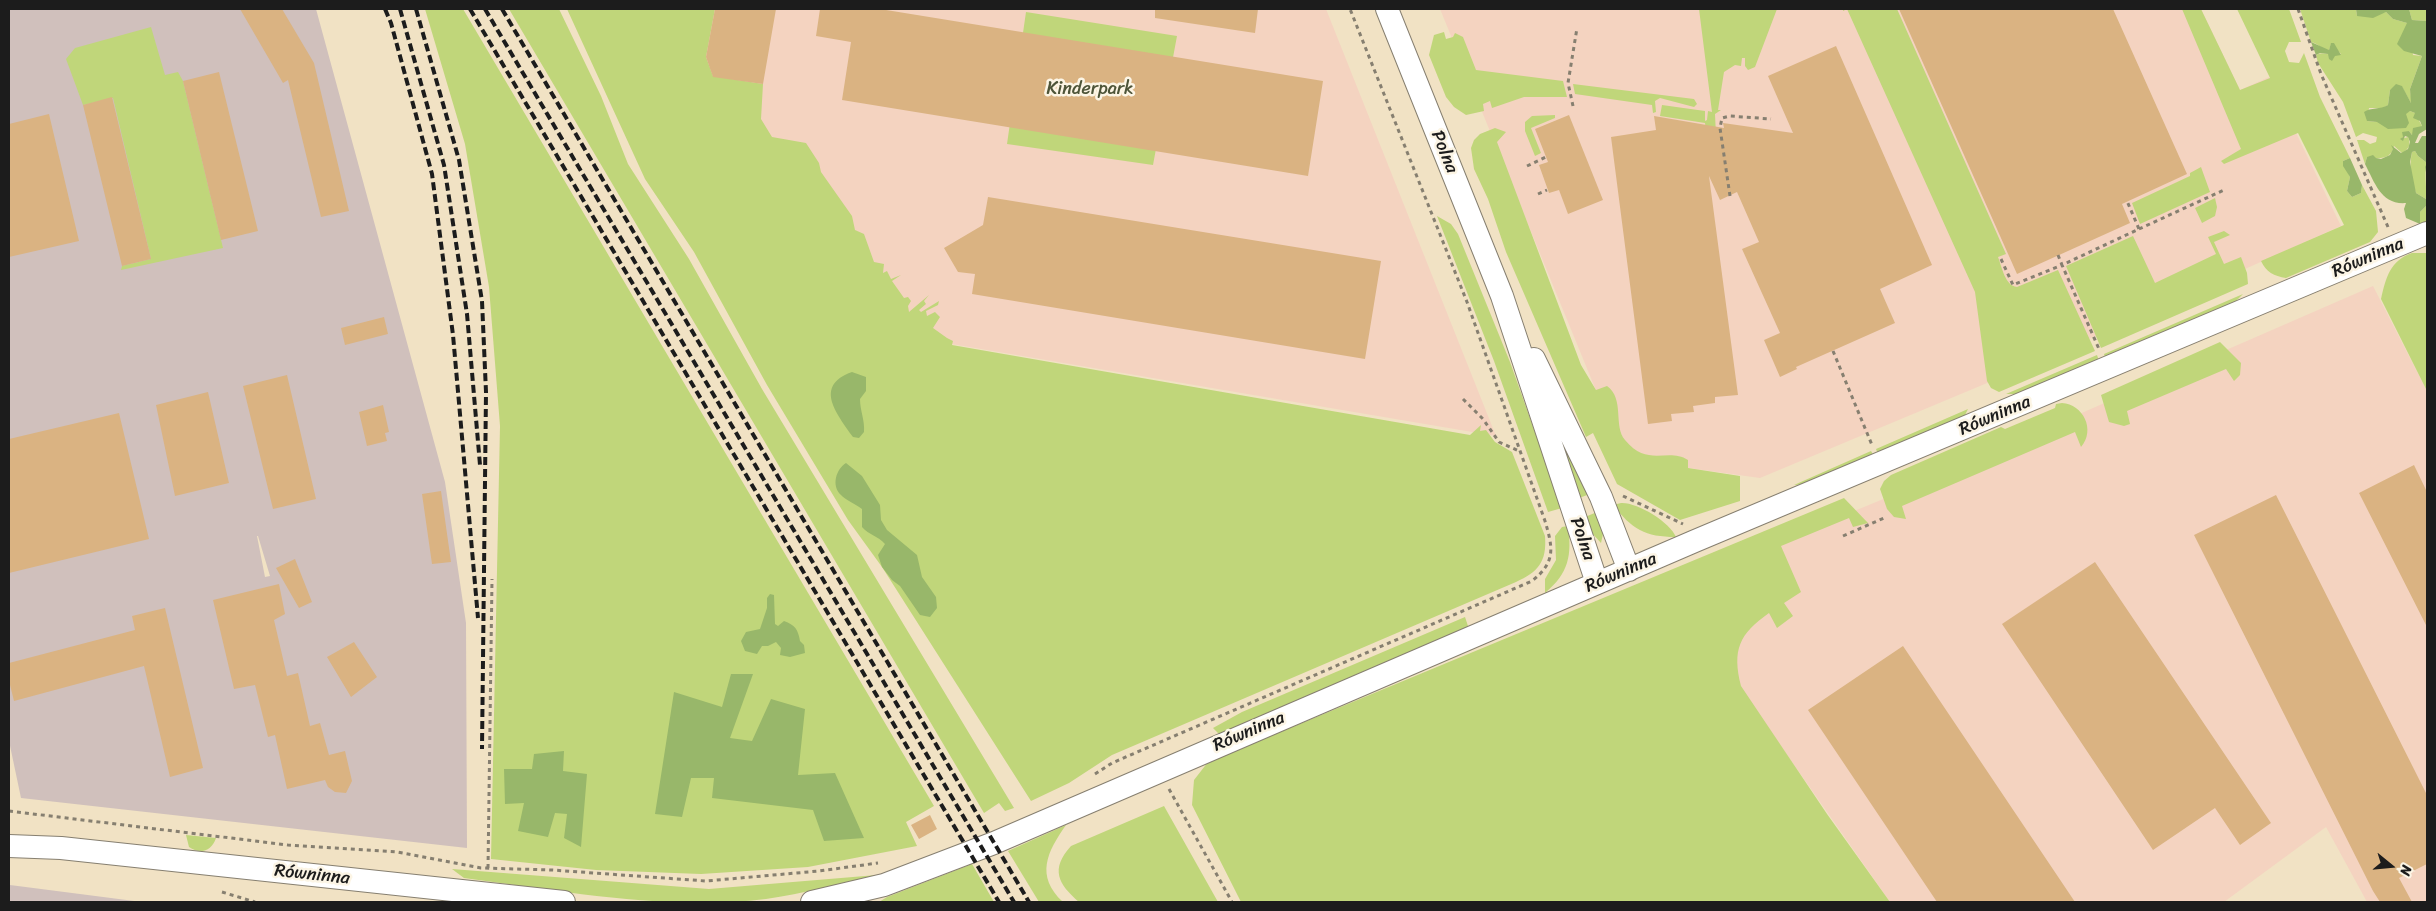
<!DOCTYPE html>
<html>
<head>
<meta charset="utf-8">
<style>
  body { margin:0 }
  #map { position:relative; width:2436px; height:911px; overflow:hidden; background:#f1e2c4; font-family:Sriracha,sans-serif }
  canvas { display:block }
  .frame { position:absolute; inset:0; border:10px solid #1c1c1c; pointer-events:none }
  .north { position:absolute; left:2366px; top:841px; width:50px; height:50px; -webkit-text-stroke:4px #fcf5e5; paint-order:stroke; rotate:107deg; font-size:14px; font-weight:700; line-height:20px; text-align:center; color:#1c1c1c }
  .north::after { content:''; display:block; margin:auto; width:18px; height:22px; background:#1c1c1c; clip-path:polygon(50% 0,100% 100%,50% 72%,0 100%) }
</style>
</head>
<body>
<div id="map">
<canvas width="2436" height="911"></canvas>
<div class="frame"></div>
<div class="north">N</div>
</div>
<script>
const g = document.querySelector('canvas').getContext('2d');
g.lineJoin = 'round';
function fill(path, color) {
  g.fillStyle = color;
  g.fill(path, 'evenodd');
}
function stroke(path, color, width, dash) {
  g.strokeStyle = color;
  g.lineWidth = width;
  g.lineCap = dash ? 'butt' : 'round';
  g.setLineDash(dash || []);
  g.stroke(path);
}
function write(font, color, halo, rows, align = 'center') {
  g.font = font + ' Sriracha,sans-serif';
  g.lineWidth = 5;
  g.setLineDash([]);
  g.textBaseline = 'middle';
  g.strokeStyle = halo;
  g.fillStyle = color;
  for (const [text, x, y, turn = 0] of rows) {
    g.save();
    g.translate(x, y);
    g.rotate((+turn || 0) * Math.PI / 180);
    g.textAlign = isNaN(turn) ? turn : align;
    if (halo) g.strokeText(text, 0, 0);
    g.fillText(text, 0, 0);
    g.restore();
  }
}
fill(new Path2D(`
  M 657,9 L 1326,9 L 1496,436 L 910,337 L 769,139 Z
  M 1440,9 L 2201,9 L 2240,90 L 2269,77 L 2341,226 L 2035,363 L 1760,478 L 1624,459 Z
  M 2373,286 L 2427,391 L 2427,902 L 2367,902 L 2326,827 L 2224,902 L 1890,902 L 1720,659 L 1769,546 L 1898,493 Z`), '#f4d3c0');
fill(new Path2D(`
  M 9,9 L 316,9 L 445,482 L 466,623 L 467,848 L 21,798 L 9,741 ZM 257,536 L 258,536 L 270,576 L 265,577 Z
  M 10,885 L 142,902 L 9,902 Z`), '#d0c0bc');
fill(new Path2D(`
  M 425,9 L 463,9 L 934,806 L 906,822 L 917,846 L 808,867 L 701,874 L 596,870 L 491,859 L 500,426 L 489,287 L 465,144 Z
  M 509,9 L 559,9 L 601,96 L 628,164 L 689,259 L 762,389 L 1014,808 L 1005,811 L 999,803 L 984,813 Z
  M 567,9 L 715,9 L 706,57 L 713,76 L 763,84 L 761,119 L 772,137 L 806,143 L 819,163 L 821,172 L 852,216 L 855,230 L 864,234 L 874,262 L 884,264 L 883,273 L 887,271 L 891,279 L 901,275 L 892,281 L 904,298 L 908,297 L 911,301 L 908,306 L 909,312 L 929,295 L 924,301 L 926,304 L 919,310 L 921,312 L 939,301 L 938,305 L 926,311 L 927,316 L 935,312 L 940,317 L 933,328 L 947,338 L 953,341 L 952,345 L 1470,435 L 1481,425 L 1480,431 L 1486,430 L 1495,442 L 1512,452 L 1545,536 C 1547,562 1538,572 1516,582 L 1112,755 L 1069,783 L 1031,801 L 882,567 L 848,520 L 767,385 L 694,252 L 645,179 Z
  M 1699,9 L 1777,9 L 1755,67 L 1748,70 L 1745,66 L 1745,58 L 1742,58 L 1741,66 L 1735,65 L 1724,72 L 1718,110 L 1721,110 L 1715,114 L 1718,179 L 1712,180 L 1705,123 L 1660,116 L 1662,105 L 1705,111 L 1705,121 L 1707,120 L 1708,111 L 1712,112 Z
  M 1843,9 L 1897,9 L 2006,254 L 1998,257 C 2002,267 2005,286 2017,287 L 2058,270 L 2095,351 L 1999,392 L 1991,388 L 1987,381 L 1975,292 L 1847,9 L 1843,11 Z
  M 2182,9 L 2201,9 L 2240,90 L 2270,78 L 2237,9 L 2289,9 L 2301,42 L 2289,42 L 2285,51 L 2289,62 L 2299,63 L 2304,53 L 2320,97 L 2350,158 L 2343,161 L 2350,177 L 2347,191 L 2352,197 L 2361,193 L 2362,185 L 2376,211 L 2378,232 L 2370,242 L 2286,278 C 2274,276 2266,272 2261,261 L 2344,225 L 2298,133 L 2224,164 L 2221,161 L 2241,149 Z
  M 2300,9 L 2356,9 L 2357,16 L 2386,12 L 2393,19 L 2407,23 L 2413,55 L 2422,56 L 2410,89 L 2412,105 L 2402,87 L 2390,90 L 2388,105 L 2383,108 L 2369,108 L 2367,121 L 2377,122 L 2410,111 L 2415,113 L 2422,126 L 2412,135 L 2409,131 L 2401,139 L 2408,137 C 2411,145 2409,149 2402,153 L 2394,146 C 2391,160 2379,159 2367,157 L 2365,164 L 2357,140 L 2364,140 L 2370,144 L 2376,142 L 2377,137 L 2363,133 L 2356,137 L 2343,102 L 2318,63 L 2316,55 C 2324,51 2332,57 2341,54 L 2331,44 L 2329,50 C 2322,50 2318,43 2311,42 Z
  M 2409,9 L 2427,9 L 2427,21 L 2412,20 Z
  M 1026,12 L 1177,36 L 1153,165 L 1007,144 Z
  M 151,27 L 165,75 L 178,72 L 183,81 L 223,248 L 121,270 L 122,266 L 151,259 L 113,98 L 83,105 L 66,59 L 75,48 Z
  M 1444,32 L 1446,39 L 1453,37 L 1455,33 L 1463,37 L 1476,70 L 1563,81 L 1567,97 L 1524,97 L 1492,108 L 1490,101 L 1483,104 L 1484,111 L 1466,115 L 1454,107 L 1446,97 L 1429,55 L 1434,35 Z
  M 1573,84 L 1694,99 L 1697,104 L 1694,107 L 1660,98 L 1655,101 L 1656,112 L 1653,113 L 1652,105 L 1575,94 Z
  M 1555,115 L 1555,118 L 1531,128 L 1541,153 L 1535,156 L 1525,131 L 1525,122 L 1532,116 Z
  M 1495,128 L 1506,132 L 1497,142 L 1581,365 L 1596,390 L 1607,386 C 1625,399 1613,426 1625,440 C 1648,468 1668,447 1688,460 L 1688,468 L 1740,476 L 1740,501 L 1680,520 L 1617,484 L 1593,433 L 1586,437 L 1506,252 L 1488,199 L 1474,169 L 1471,148 L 1474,140 L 1480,134 Z
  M 2415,151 L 2418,156 L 2427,163 C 2424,169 2427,195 2427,205 L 2426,199 L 2416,193 C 2411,179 2409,166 2412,152 Z
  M 2201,167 L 2210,192 L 2140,224 L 2132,203 L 2190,176 L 2190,173 Z
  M 2215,198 L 2217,207 L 2215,216 L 2202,223 L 2195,208 Z
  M 2427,205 L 2427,222 L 2420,224 L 2420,212 Z
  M 1437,216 L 1451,224 L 1458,234 L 1510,362 L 1562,508 L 1548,512 L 1494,361 Z
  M 2224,231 L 2230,235 L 2214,242 L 2224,264 L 2241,257 L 2247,273 L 2248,284 L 2101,348 L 2066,266 L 2133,236 L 2155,283 L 2216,254 L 2208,237 Z
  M 2412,253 L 2427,253 L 2427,391 L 2381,299 C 2386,277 2390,261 2412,253 Z
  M 2243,294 L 2233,304 L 2105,357 L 2104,354 Z
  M 2220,342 L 2241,363 L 2240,375 L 2234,381 L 2226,369 L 2127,411 L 2130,424 L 2124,426 L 2109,422 L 2101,395 Z
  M 2097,355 L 2099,361 L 2020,394 L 2006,394 Z
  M 2062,403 C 2083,404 2096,430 2081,447 L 2075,432 L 1902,506 L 1906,519 L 1894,517 L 1887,509 L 1880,489 L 1884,481 L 1891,475 L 2001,427 L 2005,429 L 2055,408 L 2056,404 Z
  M 1968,409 L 1965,415 L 1878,454 L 1876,449 Z
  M 1554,424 L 1590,494 L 1579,498 Z
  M 1871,451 L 1874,456 L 1808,484 L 1794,485 Z
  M 1844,498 L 1868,523 L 1853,527 L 1849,518 L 1781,546 L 1801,592 L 1784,603 L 1793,616 L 1777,628 L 1769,613 C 1739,634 1732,650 1741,686 L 1827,814 L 1890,902 L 1241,902 L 1192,805 L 1194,780 L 1208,762 Z
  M 1621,503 C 1637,502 1670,522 1676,537 C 1645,537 1632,529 1613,505 Z
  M 1597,512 L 1603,534 L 1601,543 L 1591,532 L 1585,517 Z
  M 1568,526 C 1572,555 1569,573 1545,593 L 1545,579 L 1556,560 L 1555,536 L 1562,527 Z
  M 1465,617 L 1469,629 L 1219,734 L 1213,728 L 1242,712 Z
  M 1164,806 L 1218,902 L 1079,902 C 1058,884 1050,869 1071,846 Z
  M 1066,825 C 1047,852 1035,876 1063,902 L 1039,902 L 1008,851 Z
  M 186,835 L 216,838 C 212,851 200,855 189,847 Z
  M 972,864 L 994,902 L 879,902 L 887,897 Z
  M 452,869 L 709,889 L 877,875 C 841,883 803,894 766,899 C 666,911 563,891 464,878 Z`), '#c0d67a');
fill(new Path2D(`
  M 2356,9 L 2409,9 L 2412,20 L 2427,21 L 2427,129 L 2419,134 L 2415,143 L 2418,143 L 2422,136 L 2427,136 L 2427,178 L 2425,167 L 2427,163 L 2418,156 L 2415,151 L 2412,152 L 2410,162 L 2416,193 L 2426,199 L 2427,205 L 2420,212 L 2420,224 L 2406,218 L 2404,209 L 2406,203 C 2381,205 2375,183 2365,164 L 2367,157 L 2373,155 L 2376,158 L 2381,159 L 2390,155 L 2393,149 L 2391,145 L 2401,153 L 2408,149 L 2410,142 L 2408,137 L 2405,136 L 2403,141 L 2400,139 L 2403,137 L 2402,132 L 2409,131 L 2412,135 L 2413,128 L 2422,126 L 2420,121 L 2413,118 L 2415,113 L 2410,111 L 2406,114 L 2409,123 L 2406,128 L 2388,129 L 2377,122 L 2367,121 L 2364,112 C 2371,107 2380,110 2388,105 L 2390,90 L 2396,84 L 2402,86 L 2411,103 L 2410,89 L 2422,56 L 2404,51 L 2397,44 L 2407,23 L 2393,19 L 2386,12 L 2373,18 L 2357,16 Z
  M 2311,42 L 2329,50 L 2331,43 L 2334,43 L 2341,55 L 2335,56 L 2332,61 L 2329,59 L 2328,54 L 2320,53 L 2316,55 Z
  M 2350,158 L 2362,185 L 2361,193 L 2352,197 L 2347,191 L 2350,177 L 2343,166 L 2343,161 Z
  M 852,372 L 866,377 L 866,391 L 860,399 C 860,411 865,420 864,432 L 859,438 L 853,437 C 837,414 813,386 852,372 Z
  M 846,463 L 862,476 L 880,505 L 881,520 L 887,530 L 917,555 L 922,577 L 936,597 L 937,608 L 930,617 L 920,615 L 900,586 L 892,580 L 882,567 L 878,555 L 885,544 C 878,536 869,535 862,527 L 862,509 C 856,504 845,500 841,495 C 831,486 836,469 846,463 Z
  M 770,594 L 774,595 L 775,624 L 778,626 L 784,621 C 795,625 798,629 800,641 L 804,645 L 805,653 L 790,657 L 780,655 L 781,648 L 776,642 L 768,646 L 762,646 L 757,654 L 745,651 L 741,641 L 746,632 L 760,629 L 767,608 L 767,598 Z
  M 731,674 L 753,674 L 730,738 L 752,741 L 771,699 L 805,709 L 798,775 L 835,773 L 864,838 L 824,841 L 813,810 L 712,798 L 714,778 L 691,778 L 682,817 L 655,814 L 674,692 L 722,707 Z
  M 564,751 L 563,771 L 587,774 L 581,847 L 564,838 L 567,814 L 555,813 L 548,837 L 518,831 L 524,803 L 505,804 L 504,769 L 532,769 L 534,754 Z`), '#98b76a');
fill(new Path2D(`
  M 240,9 L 282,9 L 314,63 L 349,211 L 321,217 L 288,80 L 283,83 Z
  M 715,9 L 776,9 L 763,84 L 713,77 L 706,57 Z
  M 820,9 L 880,9 L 1323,81 L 1308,176 L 842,100 L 851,42 L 816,36 Z
  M 1155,9 L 1258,9 L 1255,33 L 1155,18 Z
  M 1899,9 L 2113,9 L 2187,174 L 2122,204 L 2130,223 L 2017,274 Z
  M 1836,46 L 1932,265 L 1880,289 L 1895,323 L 1796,367 L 1797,369 L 1780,377 L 1764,340 L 1780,333 L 1742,249 L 1759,242 L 1737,192 L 1720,200 L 1709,176 L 1738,395 L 1715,397 L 1715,403 L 1693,406 L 1694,412 L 1671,414 L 1672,421 L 1648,424 L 1611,137 L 1656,130 L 1654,116 L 1724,128 L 1723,123 L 1793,133 L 1768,76 Z
  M 219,72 L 258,231 L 221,240 L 183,81 Z
  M 112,97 L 151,259 L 122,266 L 83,105 Z
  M 49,114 L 79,241 L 9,257 L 9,124 Z
  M 1569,115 L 1603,200 L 1568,214 L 1559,190 L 1549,193 L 1539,165 L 1548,162 L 1535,129 Z
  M 988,197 L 1381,261 L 1365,359 L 972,294 L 975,274 L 958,272 L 944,248 L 983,225 Z
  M 384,317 L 388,334 L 345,345 L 341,328 Z
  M 287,375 L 316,499 L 273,509 L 243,386 Z
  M 208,392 L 229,483 L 175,496 L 156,405 Z
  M 383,405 L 389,432 L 385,433 L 387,441 L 367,446 L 359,412 Z
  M 119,413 L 149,539 L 9,573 L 9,439 Z
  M 2414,465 L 2427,492 L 2427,627 L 2359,493 Z
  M 441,491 L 451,562 L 432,564 L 422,494 Z
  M 2276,495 L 2427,795 L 2427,864 L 2399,878 L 2412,902 L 2380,902 L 2373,891 L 2194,535 Z
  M 295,559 L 312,602 L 299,608 L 276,568 Z
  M 2095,562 L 2271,823 L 2240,845 L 2215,808 L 2153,850 L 2002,624 Z
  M 279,584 L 285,614 L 274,620 L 287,676 L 298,673 L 310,726 L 320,723 L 329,755 L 345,751 L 352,781 L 346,793 L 335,792 L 328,787 L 325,780 L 287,789 L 275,735 L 268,737 L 255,685 L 234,689 L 213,600 Z
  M 165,608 L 203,768 L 170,777 L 144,666 L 14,701 L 9,681 L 9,663 L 135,630 L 132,616 Z
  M 354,642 L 377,677 L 351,697 L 327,657 Z
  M 1903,646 L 2075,902 L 1937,902 L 1808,710 Z
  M 930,815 L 937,829 L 919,839 L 911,825 Z`), '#dab382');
const minor = new Path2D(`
  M 1387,9 L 1502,296 L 1597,583
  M 1534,359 L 1601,497 L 1629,570
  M 9,846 L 61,848 L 564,902
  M 812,902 L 884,885 L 994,843 L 1695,541 L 2427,233`);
stroke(minor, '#867f70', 24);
stroke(new Path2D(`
  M 2298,9 L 2321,74 L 2388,227
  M 1573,106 L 1568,83 L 1577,28
  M 1527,166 L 1546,157
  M 1538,194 L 1547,190
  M 1730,196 L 1720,128 L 1722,118 L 1730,116 L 1771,119
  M 2139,229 L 2224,190
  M 2058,255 L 2062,265 L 2139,229 L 2127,201
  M 2001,259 L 2013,285 L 2062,265 L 2099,349
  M 1833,351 L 1872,445
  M 1463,399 L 1483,419 L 1499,442 L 1519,451
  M 1623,496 L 1683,524
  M 1843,536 L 1884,518
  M 1095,774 L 1112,763 L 1532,581 C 1556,562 1553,548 1545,521 L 1467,302 L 1350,9
  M 1169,789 L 1232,902
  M 9,811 L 288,845 L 397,852 L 481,868 L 552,870 L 706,881 L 819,871 L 878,863
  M 488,868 L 492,579
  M 222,892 L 255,902`), '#867f70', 3, [4, 4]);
stroke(minor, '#fff', 22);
stroke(new Path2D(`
  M 385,9 L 391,23 L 432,174 L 453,335 L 478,618
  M 400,9 L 444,165 L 467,314 L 480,465
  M 416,9 L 459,160 L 482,301 L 486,392 L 482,749
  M 470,9 L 999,902
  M 485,9 L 1014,902
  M 502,9 L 1029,902`), '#1c1c1c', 4, [8, 4]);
write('18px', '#4d5438', '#fcf5e5', [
  ["Kinderpark",1090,89]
]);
write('18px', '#1c1c1c', '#fcf5e5', [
  ["Polna",1444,152,68],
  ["Równinna",2368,258,-23],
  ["Równinna",1995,416,-23],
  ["Polna",1582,539,71],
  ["Równinna",1621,573,-23],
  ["Równinna",1249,732,-23],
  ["Równinna",312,875,6]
]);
</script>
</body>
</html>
